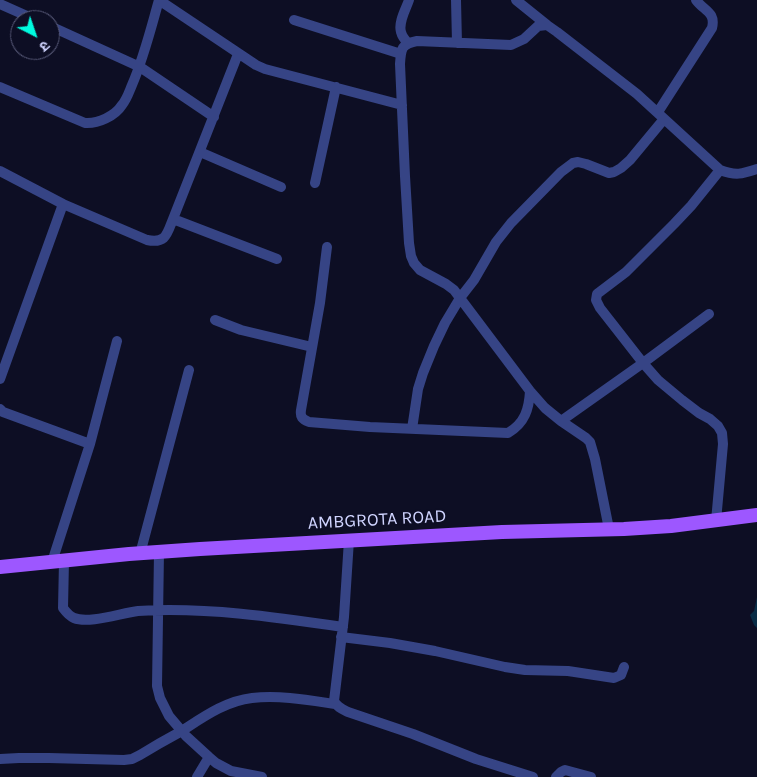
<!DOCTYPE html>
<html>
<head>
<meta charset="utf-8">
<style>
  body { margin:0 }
  #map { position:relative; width:757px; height:777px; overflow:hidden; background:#0d0e24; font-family:Karla,"Noto Sans Devanagari",sans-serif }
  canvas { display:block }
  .north { position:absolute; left:10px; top:10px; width:50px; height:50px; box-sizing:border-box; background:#0d0e24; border:1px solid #5b5d7c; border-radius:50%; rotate:139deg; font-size:14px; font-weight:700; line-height:20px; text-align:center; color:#d0d4ff }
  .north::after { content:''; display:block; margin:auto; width:18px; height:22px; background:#00fbdf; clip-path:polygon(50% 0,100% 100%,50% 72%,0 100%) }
</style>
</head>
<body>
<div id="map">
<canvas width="757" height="777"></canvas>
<div class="north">उ</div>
</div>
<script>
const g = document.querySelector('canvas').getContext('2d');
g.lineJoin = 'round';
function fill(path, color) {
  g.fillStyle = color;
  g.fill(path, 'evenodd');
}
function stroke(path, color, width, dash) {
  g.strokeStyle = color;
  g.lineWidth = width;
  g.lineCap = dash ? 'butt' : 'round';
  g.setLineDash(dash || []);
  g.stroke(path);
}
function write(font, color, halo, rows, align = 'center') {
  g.font = font + ' Karla,sans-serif';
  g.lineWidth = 4;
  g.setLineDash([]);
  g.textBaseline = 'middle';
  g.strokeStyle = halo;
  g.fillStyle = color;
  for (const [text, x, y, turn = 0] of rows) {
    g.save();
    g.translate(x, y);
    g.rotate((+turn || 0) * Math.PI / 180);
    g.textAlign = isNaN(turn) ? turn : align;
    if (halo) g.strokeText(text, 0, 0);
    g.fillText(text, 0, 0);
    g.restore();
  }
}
fill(new Path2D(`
  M 757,597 L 757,628 L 754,625 L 750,615 L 754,611 Z`), '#092c46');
stroke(new Path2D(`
  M 159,0 L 256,65 L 265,69 L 402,105
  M 456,0 L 457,43
  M 516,0 L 547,25
  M 0,4 L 36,20
  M 294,20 L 401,54
  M 50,26 L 140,67 L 214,117
  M 408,43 C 405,40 402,36 401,32 C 398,22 406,9 409,0
  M 0,87 L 85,123 C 98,124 115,116 122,105 C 127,99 129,92 132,85 C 144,57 151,28 159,0
  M 658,112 L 712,28 C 716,12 704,11 696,0
  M 200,152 L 281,187
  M 0,171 L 63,204 L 0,379
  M 315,183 L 336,87
  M 63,204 L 147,240 C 166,244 167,234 173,219 L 238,54
  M 173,219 L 277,259
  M 327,247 L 320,303 L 301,410 C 300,417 302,419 309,422 L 370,427 L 508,433 C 525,423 529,409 530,391
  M 215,320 L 241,330 L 312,347
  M 0,409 L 3,412 L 90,444
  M 561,421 L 643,363 L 709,314
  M 412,429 L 418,389 L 423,373 L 434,346 L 445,323 L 460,298 L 474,280 L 496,242 L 511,223 L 561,172 L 573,163 L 578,162 L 586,164 L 609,173 L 614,172 L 621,168 L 630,160 L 664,119
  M 716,521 L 723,444 L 722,433 L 718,426 L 710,419 L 699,413 L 682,400 L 658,380 L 643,363 L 600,308 L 596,300 L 597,294 L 626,272 L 674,224 L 691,206 L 720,170
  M 609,529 L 595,459 L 590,442 L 586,438 L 561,421 L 545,408 L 530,391 L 454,290 L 446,284 L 420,270 L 414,263 L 411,256 L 409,243 L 405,176 L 400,64 C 401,49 401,44 417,41 L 511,45 L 524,39 L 538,26 L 547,25 L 557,32 L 637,94 L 720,170 C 736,176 742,174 757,169
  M 349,540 L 344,617 L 334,701 C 337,707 342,709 348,712 L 413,734 L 476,759 L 533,777
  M 159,552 L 157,686 L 160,698 L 169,716 L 186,736 L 209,757 L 216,763 L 231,771 L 262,777
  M 140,554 L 189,370
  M 64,561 L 63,608 C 66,612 69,616 74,618 C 89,624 121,613 138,611 C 207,607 275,617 343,627
  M 52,562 L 90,444 L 117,341
  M 341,637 L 390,643 L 435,651 L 505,667 L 525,670 L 568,671 L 614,678 L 621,675 L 624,667
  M 0,759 L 19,758 L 49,758 L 124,760 L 132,759 L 140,755 C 153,747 167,739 180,732 C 202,718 225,701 252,698 C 280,695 308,700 335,704
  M 197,777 L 209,757
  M 556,777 L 561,772 L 565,770 L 591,777`), '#364485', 10);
stroke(new Path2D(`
  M 0,567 L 129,554 L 200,549 L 502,532 L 624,529 L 671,526 L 757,515`), '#9d57ff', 14);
write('18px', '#d0d4ff', '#0d0e24', [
  ["AMBGROTA ROAD",377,520,-3]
]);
</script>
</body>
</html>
